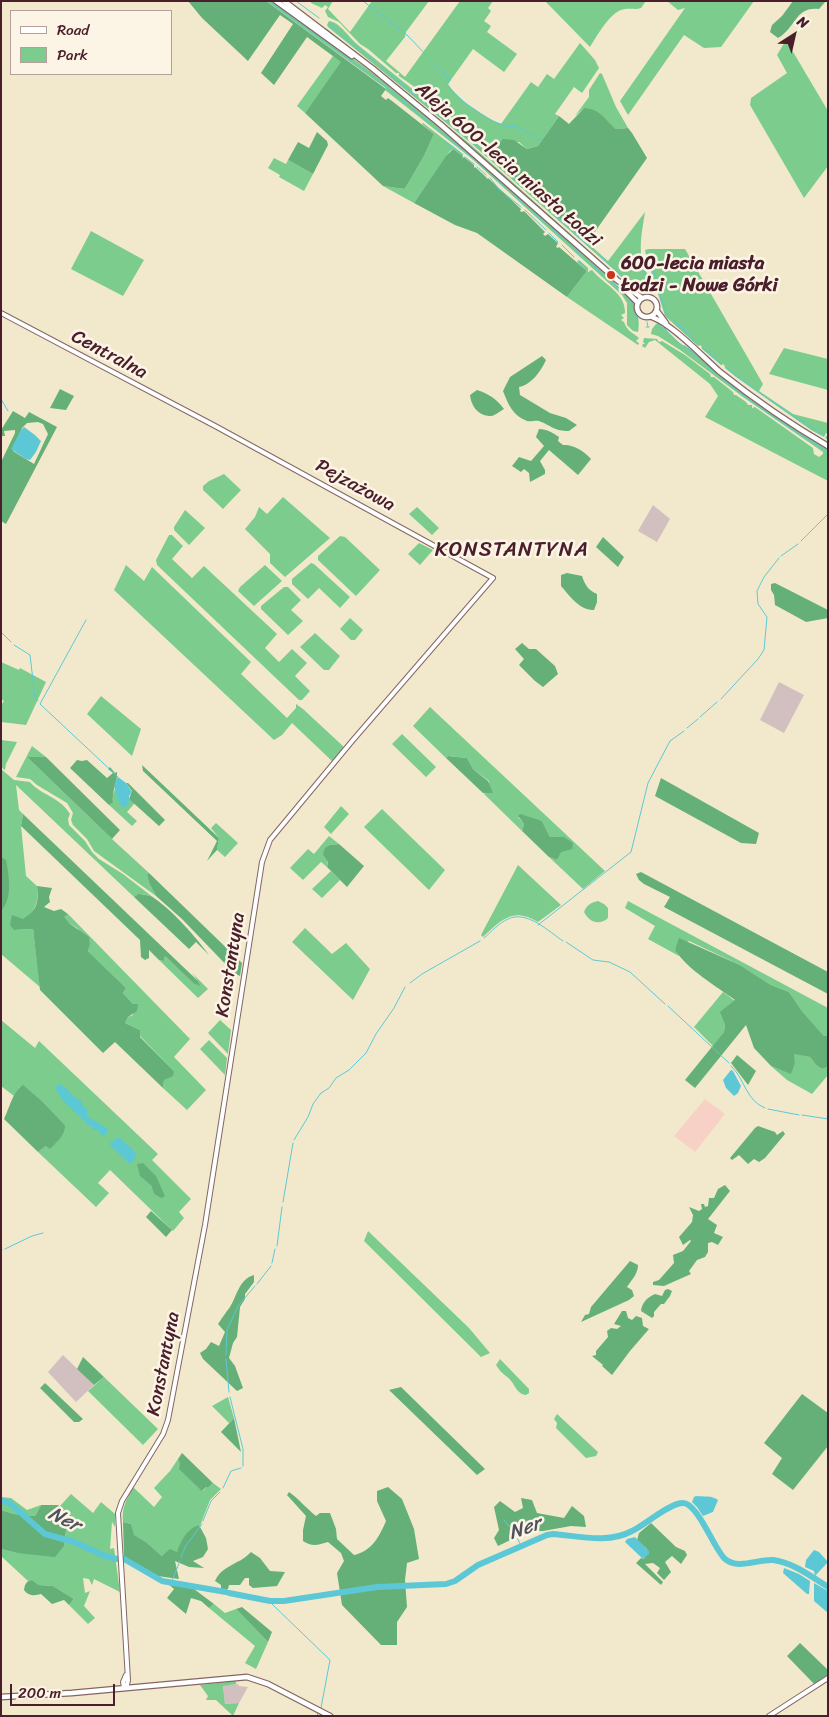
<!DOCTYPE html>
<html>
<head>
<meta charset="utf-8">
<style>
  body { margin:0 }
  #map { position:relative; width:829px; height:1717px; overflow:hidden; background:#f2e9cd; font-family:Sriracha,sans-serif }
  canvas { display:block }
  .frame { position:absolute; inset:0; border:2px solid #4a1f2b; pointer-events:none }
  .legend { position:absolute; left:10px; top:10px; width:162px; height:65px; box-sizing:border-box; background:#fcf5e5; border:1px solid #b59f9b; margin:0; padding:6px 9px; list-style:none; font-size:15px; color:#4a1f2b }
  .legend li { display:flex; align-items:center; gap:10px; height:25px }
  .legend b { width:25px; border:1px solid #b59f9b }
  .north { position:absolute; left:769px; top:10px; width:50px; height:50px; -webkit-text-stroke:4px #fcf5e5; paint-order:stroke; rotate:35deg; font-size:14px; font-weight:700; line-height:20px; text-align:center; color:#4a1f2b }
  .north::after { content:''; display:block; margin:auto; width:18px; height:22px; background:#4a1f2b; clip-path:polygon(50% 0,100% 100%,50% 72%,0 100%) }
  .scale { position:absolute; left:10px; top:1684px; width:105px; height:22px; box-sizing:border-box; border:2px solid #4a1f2b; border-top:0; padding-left:6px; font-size:15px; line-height:18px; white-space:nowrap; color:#4a1f2b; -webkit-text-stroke:4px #fcf5e5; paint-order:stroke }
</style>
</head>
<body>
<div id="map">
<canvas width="829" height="1717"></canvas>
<div class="frame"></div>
<ul class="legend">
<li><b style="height:6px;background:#fff"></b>Road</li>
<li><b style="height:14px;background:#7bcc8d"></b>Park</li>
</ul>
<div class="north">N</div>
<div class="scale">200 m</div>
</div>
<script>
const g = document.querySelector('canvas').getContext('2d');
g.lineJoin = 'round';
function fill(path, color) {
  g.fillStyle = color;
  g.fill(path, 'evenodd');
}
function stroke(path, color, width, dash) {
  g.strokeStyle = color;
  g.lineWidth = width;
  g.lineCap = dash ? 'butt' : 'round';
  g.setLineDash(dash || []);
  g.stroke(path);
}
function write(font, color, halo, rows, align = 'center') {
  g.font = font + ' Sriracha,sans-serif';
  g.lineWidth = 5;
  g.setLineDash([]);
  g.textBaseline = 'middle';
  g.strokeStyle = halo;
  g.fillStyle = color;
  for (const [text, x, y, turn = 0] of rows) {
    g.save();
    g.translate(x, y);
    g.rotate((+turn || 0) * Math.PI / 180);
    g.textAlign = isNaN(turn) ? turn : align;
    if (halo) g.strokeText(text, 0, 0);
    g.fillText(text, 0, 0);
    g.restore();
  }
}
fill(new Path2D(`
  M 705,1099 L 725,1114 L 695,1152 L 674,1136 Z`), '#f7d1c6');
fill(new Path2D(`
  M 653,505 L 670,519 L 657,542 L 638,531 Z
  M 779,682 L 804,695 L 784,733 L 760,720 Z
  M 63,1355 L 94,1385 L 76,1402 L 48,1372 Z
  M 238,1684 L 239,1686 L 248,1687 L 239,1703 L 225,1704 L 223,1685 Z`), '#d2bfbf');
fill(new Path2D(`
  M 266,1 L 274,1 L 370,71 L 431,120 L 492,172 L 628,295 C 635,303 641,321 638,332 L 633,331 L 627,325 L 627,303 L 622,295 L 471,158 L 385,90 L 386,88 L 376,81 Z
  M 311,1 L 333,1 L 328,9 L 350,32 L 372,1 L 429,1 L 406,32 L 405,37 L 386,61 L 405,77 L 460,1 L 493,1 L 488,8 L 491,11 L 484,21 L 491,26 L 487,32 L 517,54 L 504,72 L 473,49 L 448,84 C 458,100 484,117 501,124 L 531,82 L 538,87 L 547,74 L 554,79 L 580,43 L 595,60 L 599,68 L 582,93 L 574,87 L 555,114 L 559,116 L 538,146 L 527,149 L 519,142 L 495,149 L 495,151 L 491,152 L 488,148 L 486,148 L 478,141 L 478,139 L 475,138 L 426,95 L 399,76 L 399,73 L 396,73 L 368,49 L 360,44 L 339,22 L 328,17 L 325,11 L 328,7 L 325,5 L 322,8 L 311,3 Z
  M 545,1 L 646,1 L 641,8 C 635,10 632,8 625,9 C 611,10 597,36 590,47 Z
  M 667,1 L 754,1 L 721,47 L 704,48 L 684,35 L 628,115 L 620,101 L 685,8 L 678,10 Z
  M 329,21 C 341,23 349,38 358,45 C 405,83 451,120 496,160 L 498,158 L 501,160 L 499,164 L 608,261 L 645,212 C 643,226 640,239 641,253 C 642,263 647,271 649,281 C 647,284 646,289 643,290 C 636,294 617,272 611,267 L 472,144 L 328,27 L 327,25 Z
  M 326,28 L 470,144 L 605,265 L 461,139 L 327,31 Z
  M 786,40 L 828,111 L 828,166 L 804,198 L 750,105 L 751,98 L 787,73 L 777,55 Z
  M 333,56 L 342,62 L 305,113 L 297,106 Z
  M 600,73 L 602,74 L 616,107 L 628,128 L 616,129 L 584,108 L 575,116 L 589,97 L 589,90 Z
  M 423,123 L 463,154 L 463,156 L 453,149 L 450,151 L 414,203 L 383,186 L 404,189 L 406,187 L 424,156 L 434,134 L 422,124 Z
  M 274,158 L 286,164 L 288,160 L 313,174 L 304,191 L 279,177 L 280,175 L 268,168 Z
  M 91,231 L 144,260 L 123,296 L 71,269 Z
  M 649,249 L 685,249 L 763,384 L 759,391 L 793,414 L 828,423 L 828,440 L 825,438 L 828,434 L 826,433 L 824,437 L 811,430 L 736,377 L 725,368 L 725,366 L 723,364 L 721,365 L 702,349 L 701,345 L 698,346 L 665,316 L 647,259 L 645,250 Z
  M 579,260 L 588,268 L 588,272 L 592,270 C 603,284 626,293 625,313 L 621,315 L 624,318 L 621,320 L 624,322 C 627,331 632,332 639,338 L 636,341 L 639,343 L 638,345 L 567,297 L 587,271 L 577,262 Z
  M 658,323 L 683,346 L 684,345 L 690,349 L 727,380 L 764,408 L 828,449 L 828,481 L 705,417 L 718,396 L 710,384 L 655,340 L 649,342 L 645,348 L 642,346 L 643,344 L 645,344 L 643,342 L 644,338 L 657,339 L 659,342 L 662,341 L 685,355 L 710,374 L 711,377 L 714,377 L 733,392 L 734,395 L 736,395 L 746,402 L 748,405 L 752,405 L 752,408 L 755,407 L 813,448 L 814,454 L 819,457 L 823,454 L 823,452 L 743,397 L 680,350 L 658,336 L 651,334 L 652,329 L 656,324 Z
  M 784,348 L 828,359 L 828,390 L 769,374 Z
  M 224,474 L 241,490 L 223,509 L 203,490 L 203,486 L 209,481 Z
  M 283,497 L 330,538 L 285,577 L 270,563 L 270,554 L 245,529 L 255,517 L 259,507 L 267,514 Z
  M 417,507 L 439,528 L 432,535 L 409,514 Z
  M 185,510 L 205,528 L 189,545 L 174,530 L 174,527 Z
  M 169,535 L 172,535 L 183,546 L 172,559 L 192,578 L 204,566 L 277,634 L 265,648 L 279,662 L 292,649 L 307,663 L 295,676 L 310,691 L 302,700 L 299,700 L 157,565 L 156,560 Z
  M 340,536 L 345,537 L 380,570 L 356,596 L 318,560 L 318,556 Z
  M 419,543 L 433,550 L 420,565 L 408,554 Z
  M 311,563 L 314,564 L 350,597 L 340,608 L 319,588 L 308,599 L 292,584 L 292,579 Z
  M 126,565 L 144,581 L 152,567 L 251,662 L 241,674 L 287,718 L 296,708 L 296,704 L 303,709 L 344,747 L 332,761 L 292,723 L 282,735 L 274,740 L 114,590 Z
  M 265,565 L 282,581 L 254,606 L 238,591 L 240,587 Z
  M 284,587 L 288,587 L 301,600 L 291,610 L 303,621 L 288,635 L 261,609 L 261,606 Z
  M 350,618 L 363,630 L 355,640 L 351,640 L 340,629 Z
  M 315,633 L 340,656 L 329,670 L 324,670 L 300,647 Z
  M 1,662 L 19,670 L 20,668 L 46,682 L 26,725 L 1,722 L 1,705 L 4,701 L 1,699 Z
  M 101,696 L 141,729 L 132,756 L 87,714 Z
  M 430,707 L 605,871 L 583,889 L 549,857 L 557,860 L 564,837 L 550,837 L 542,821 L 518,817 L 524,824 L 522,831 L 483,793 L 485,794 L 489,781 L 473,769 L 467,758 L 448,756 L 446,758 L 413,726 Z
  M 402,734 L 436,767 L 426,777 L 392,744 Z
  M 1,740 L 17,742 L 6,764 L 5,770 L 1,767 Z
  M 32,746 L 46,757 L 27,757 L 112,839 L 149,873 L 147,874 L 149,883 L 156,896 L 94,851 L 87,839 L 73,825 L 71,820 L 73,813 L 67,803 L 37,785 L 30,779 L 16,777 Z
  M 1,769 L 14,780 L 30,782 C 42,796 59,796 70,814 L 68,819 L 69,825 L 85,841 L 92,852 L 99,859 L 123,874 L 154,898 C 147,894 141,893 134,897 L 16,785 L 19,810 L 23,814 L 21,826 L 26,876 L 37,886 C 40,912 29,913 14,930 L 33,929 L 40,987 L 1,954 Z
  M 115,789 L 117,796 L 129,799 L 135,803 L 127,812 L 137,821 L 132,826 L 109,805 L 113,803 L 112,797 Z
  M 341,806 L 349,814 L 331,834 L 324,827 Z
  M 382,809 L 445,870 L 429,890 L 364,827 Z
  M 216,823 L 238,843 L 225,857 L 217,850 L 219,838 L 211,828 Z
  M 329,836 L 339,844 L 330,845 L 327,867 L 321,862 L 303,880 L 290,868 L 308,849 L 314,854 Z
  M 518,865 L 561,905 L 538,922 C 513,907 502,919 483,937 L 481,935 Z
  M 331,871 L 340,880 L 322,898 L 312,889 Z
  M 598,901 L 604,904 L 608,908 L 608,918 C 599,926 589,922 584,912 C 587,905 590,903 598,901 Z
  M 628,901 L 828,1008 L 828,1035 L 824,1036 L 802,1011 L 789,992 L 771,985 L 740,965 L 689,941 L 675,949 L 679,956 L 648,939 L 655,926 L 625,908 Z
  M 68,914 L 190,1039 L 174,1057 L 206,1090 L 187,1110 L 163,1088 L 164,1080 L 174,1071 L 140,1036 L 140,1030 L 125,1023 L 128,1017 L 133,1015 L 133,1004 L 123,993 L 126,988 L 88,951 L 90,945 L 77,928 L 70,924 L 63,917 Z
  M 305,928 L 332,954 L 346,943 L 370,969 L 353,1000 L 292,942 Z
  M 165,956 L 193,983 L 198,981 L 192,973 L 208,989 L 198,998 L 159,960 L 164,961 Z
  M 723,992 L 735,1001 L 725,1024 L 724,1032 L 713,1046 L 694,1027 Z
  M 1,1020 L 35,1048 L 39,1041 L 158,1154 L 152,1160 L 191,1199 L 179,1212 L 184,1218 L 173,1231 L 110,1170 L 98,1183 L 109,1193 L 96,1207 L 38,1152 L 46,1146 L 56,1143 L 65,1125 L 45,1104 L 20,1087 L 14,1096 L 1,1086 Z
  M 220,1020 L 231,1030 L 228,1054 L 208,1033 Z
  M 209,1040 L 227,1058 L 225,1075 L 200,1049 Z
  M 793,1053 L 810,1057 L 816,1065 L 822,1069 L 828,1067 L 828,1075 L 812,1094 L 787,1080 L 771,1066 L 791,1073 L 795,1064 Z
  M 368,1231 L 469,1328 L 490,1353 L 481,1357 L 364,1241 Z
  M 500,1359 L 529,1389 L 529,1393 L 526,1395 C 518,1394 516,1388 512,1382 C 507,1375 502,1375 496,1365 Z
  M 104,1377 L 158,1429 L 143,1445 L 88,1391 Z
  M 228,1397 L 234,1418 L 229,1423 L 212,1406 Z
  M 557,1414 L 598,1452 L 596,1456 L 586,1458 L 556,1428 L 557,1423 L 554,1419 Z
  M 178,1459 L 203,1491 L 206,1487 L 208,1488 L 213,1483 L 221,1489 L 210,1500 L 200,1526 L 199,1525 L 177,1552 L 162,1556 L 146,1542 L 133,1535 L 131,1524 L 123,1522 C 121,1508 127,1499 133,1487 L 154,1507 L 162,1497 L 154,1488 L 170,1471 Z
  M 71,1494 L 93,1513 L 101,1502 L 115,1514 L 115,1527 L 112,1522 L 110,1549 L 114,1548 L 120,1592 L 94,1579 L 92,1585 L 89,1579 L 83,1578 L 85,1593 L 90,1591 L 84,1606 L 95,1618 L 88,1624 L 69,1605 L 74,1599 L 53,1586 L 39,1585 L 32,1580 L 28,1581 L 1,1556 L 1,1549 L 17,1553 L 64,1546 L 68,1514 L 60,1506 Z
  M 1,1497 L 11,1498 L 27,1510 L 41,1505 L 35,1516 L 14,1514 L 1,1510 Z
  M 214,1604 L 225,1613 L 236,1609 L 268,1642 L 256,1669 L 245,1663 L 255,1646 L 209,1608 Z
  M 236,1681 L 236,1684 L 223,1686 L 225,1704 L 239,1703 L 233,1716 L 216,1700 L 206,1700 L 208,1696 L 200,1685 Z`), '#7bcc8d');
fill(new Path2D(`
  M 188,1 L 266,1 L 386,89 L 381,96 L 386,100 L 388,98 L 392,101 L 434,134 L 424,156 L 406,187 L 404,189 L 383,186 L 305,113 L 341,62 L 307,37 L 274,85 L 261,73 L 293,24 L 280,15 L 248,61 L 202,18 Z
  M 793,1 L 826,1 L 819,9 C 795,6 796,28 778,38 L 770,32 L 772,25 L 782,16 Z
  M 584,108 C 603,110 603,119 616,129 L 628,128 L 632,133 L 647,158 L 587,243 L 499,163 L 501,160 L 498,158 L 501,154 L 495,149 L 503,139 L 514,140 L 527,149 L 538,146 L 559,116 L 569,124 Z
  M 317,132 L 327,141 L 328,145 L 313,174 L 288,160 L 298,142 L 309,148 Z
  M 453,149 L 463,156 L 462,158 L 464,157 L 474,165 L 474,168 L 475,167 L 486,177 L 487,179 L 488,178 L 521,209 L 520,211 L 522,212 L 524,211 L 545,232 L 543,234 L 545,236 L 548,234 L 558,243 L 556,247 L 558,248 L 559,247 L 587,271 L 567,297 L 477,233 L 455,225 L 414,203 L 446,156 Z
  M 542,356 L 546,360 C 541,371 531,385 519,387 L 520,395 L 550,413 L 566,418 L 577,425 L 569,431 C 554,431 552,426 539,421 C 535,420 532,422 527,421 C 513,416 508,404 503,391 L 510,377 Z
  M 60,389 L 74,396 L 66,410 L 50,408 Z
  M 477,390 C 489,394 497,399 504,409 C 500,411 494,417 489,416 C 477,415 471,405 470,395 Z
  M 13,411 L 25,418 L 29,412 L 57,427 L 6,524 L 1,521 L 1,462 L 15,433 L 15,430 L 4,431 L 5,436 L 1,436 L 1,430 ZM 38,422 L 43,424 L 48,434 L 34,464 L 13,451 L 22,428 L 27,423 Z
  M 539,429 C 547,429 553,433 559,437 L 558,441 L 563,445 C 573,444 584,451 591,459 L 578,475 L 549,450 L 540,461 L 545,470 L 545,474 L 530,482 L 529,473 L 524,469 L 521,472 L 512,466 L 519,457 L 531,461 L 544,446 L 536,437 Z
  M 603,537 L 624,557 L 618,567 L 596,547 Z
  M 567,573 L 582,576 C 585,585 588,590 597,594 L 597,602 L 594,610 C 580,611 569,595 561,586 L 561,575 Z
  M 775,583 L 828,610 L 828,618 L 806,622 L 775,605 L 774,595 L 771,590 L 771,584 Z
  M 522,643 L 529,649 L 536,649 L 555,666 L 558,674 L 543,687 L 535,681 L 519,665 L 524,659 L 515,649 Z
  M 448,756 L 467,758 L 473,769 L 488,781 L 493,793 L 483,793 L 446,758 Z
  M 27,757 L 46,757 L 120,830 L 112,839 Z
  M 77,760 L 82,761 L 87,760 L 107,778 L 113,773 L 108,769 L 110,767 L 115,773 L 117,772 C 118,782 111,792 113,803 L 109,805 L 70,768 Z
  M 142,765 L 219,838 L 217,850 L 207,861 L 217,841 L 143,771 Z
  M 661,778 L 759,833 L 756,844 L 741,843 L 655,796 Z
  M 126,783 L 128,783 L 165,820 L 159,826 L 129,799 L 132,791 Z
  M 23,814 L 198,981 L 200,986 L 193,983 L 165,956 L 164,961 L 159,960 L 149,950 L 149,958 L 145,960 L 141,957 L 140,940 L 21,826 Z
  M 520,814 L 542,821 L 550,837 L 564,837 L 573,843 L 572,849 L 561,852 L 557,860 L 549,857 L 522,831 L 524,824 L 518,816 Z
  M 339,844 L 364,866 L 347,887 L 327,867 L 328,862 L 323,854 L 325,848 L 330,845 Z
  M 1,857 L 6,860 C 9,876 13,898 1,911 Z
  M 641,872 L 828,972 L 828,994 L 664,907 L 670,897 L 644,884 L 639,880 L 636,874 Z
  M 149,873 L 242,963 L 240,976 L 234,973 L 182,919 L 156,896 L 149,883 L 147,874 Z
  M 37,886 L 52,888 L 49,897 L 50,902 L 44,907 L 54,911 L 61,909 L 68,914 L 64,917 L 70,924 L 89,937 L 90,945 L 88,951 L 126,988 L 123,993 L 133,1004 L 138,1004 L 137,1011 L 128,1017 L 125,1023 L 140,1030 L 140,1037 L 174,1071 L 173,1076 L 164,1080 L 163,1088 L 115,1042 L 103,1053 L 40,990 L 33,929 L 14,930 L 10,925 L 12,915 L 23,919 C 37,910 39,903 37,886 Z
  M 139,894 C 145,895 150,895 154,898 C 173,911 196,937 209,955 L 196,942 L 189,949 L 134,897 Z
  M 679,938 L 740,965 L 771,985 L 789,992 L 802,1011 L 824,1036 L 828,1035 L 828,1067 L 822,1069 L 816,1065 L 810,1057 L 794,1054 L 795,1064 L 791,1074 L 771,1066 L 754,1048 L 746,1025 L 695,1088 L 685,1080 L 724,1032 L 725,1024 L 720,1012 L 735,1000 C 716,986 688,970 675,950 Z
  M 737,1055 L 756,1071 L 748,1085 L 731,1063 Z
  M 23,1085 L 45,1104 L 65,1125 C 66,1134 56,1143 50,1149 L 46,1146 L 38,1152 L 4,1119 C 9,1109 13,1091 23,1085 Z
  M 758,1126 L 775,1132 L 777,1135 L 783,1131 L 785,1134 L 765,1158 L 759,1162 L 754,1159 L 748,1164 L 739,1155 L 732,1160 L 730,1158 L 755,1128 Z
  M 143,1163 L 156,1176 L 165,1196 L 162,1198 C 155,1195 153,1194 152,1186 L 140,1176 L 137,1164 Z
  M 725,1185 L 730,1191 L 708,1219 L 717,1225 L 714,1233 L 723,1237 L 718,1245 L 712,1242 L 708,1243 L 708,1252 L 705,1257 L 697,1260 L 689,1271 L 691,1274 L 664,1286 L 653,1285 L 653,1282 L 659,1280 L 674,1263 L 673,1255 L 683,1251 L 691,1241 L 690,1240 L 683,1245 L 679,1237 L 692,1222 L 693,1215 L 689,1207 L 699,1211 L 702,1209 L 701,1204 L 704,1204 L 705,1207 L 708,1206 L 709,1198 L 714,1198 L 718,1189 Z
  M 151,1211 L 172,1230 L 166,1237 L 146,1217 Z
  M 630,1261 L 638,1265 C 638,1274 632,1279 627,1287 L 632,1290 L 634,1296 L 629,1300 L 581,1322 L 585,1315 L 589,1314 L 591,1307 Z
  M 254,1275 L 254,1282 L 245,1294 L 245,1299 L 240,1307 L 237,1337 L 233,1343 L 229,1358 L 235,1366 L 243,1388 L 237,1391 L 203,1359 L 200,1353 L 206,1349 L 211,1342 L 219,1346 L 225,1332 L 218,1324 C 222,1318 226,1312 230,1307 C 237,1296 239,1279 254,1275 Z
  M 668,1289 L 672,1291 L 670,1296 L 664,1304 L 661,1304 L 654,1312 L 654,1316 L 652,1318 L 641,1311 C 642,1302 648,1297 655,1294 L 662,1296 L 665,1290 Z
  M 622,1311 L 626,1311 L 628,1318 L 632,1320 L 636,1316 L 642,1318 L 643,1326 L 649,1329 L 630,1351 L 612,1375 L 602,1366 L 603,1365 L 592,1356 L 596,1355 L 596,1351 L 608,1337 L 607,1331 L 611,1328 L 617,1329 L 621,1326 L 614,1324 Z
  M 83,1357 L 104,1377 L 94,1385 L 77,1369 Z
  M 45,1383 L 83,1419 L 79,1422 L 74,1422 L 40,1388 Z
  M 401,1387 L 485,1469 L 477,1475 L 389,1390 Z
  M 802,1394 L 828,1413 L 828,1446 L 793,1490 L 772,1474 L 782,1458 L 764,1443 Z
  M 234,1418 L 241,1452 L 221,1432 Z
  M 182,1453 L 213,1483 L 208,1488 L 206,1487 L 202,1491 L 179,1469 L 180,1463 L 178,1459 Z
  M 388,1487 L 402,1499 L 414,1529 L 419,1559 L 407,1563 L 405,1580 L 407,1607 L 397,1622 L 397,1645 L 381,1645 L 342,1605 L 337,1573 L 344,1561 L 341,1553 L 328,1542 C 318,1545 312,1547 303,1541 L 303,1530 L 306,1516 L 287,1495 L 289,1492 C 299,1499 306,1508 316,1516 L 320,1513 L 330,1513 L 336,1529 L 337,1539 L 354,1555 C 372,1551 379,1537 386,1521 L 377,1501 L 377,1491 Z
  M 521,1498 L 532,1500 L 537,1513 L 564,1518 L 572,1506 L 584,1516 L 586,1527 L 571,1526 L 543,1531 L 529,1531 L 498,1546 L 494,1538 L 499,1530 L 494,1507 L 500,1501 L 515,1512 L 523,1508 Z
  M 41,1505 L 58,1505 L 68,1514 L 64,1546 L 55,1557 L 17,1553 L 1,1549 L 1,1510 L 14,1514 L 35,1516 Z
  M 123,1522 L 131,1524 L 134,1535 L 146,1542 L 162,1556 L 170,1549 L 177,1552 C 181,1540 187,1529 199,1525 L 206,1538 L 208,1549 L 203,1557 L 193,1561 L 204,1568 L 189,1567 L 175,1561 L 179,1579 L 157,1576 L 127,1559 L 124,1557 Z
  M 651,1523 L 676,1547 L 685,1551 L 687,1555 L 681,1564 L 672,1556 L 665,1562 L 671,1572 L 664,1580 L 657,1573 L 660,1568 L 653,1563 L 645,1564 L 663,1582 L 661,1585 L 636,1563 L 641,1558 L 644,1559 L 647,1549 L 637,1540 L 639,1533 Z
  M 251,1552 L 260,1558 L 270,1571 L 285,1572 L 277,1586 L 253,1588 L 249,1585 L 249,1578 L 245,1578 L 240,1585 L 229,1585 L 228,1589 L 221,1590 L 221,1585 L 215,1581 C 220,1570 227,1568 237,1562 C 242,1560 247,1556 251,1552 Z
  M 32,1580 L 39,1585 L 53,1586 L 74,1599 L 69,1605 L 64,1600 L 52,1604 L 41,1594 C 35,1596 28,1596 24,1590 C 25,1584 26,1581 32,1580 Z
  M 167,1583 L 194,1589 L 214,1604 L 209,1608 L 201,1601 L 191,1598 L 186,1614 L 167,1598 L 174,1589 Z
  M 242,1607 L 272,1632 L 268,1642 L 236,1609 Z
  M 800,1643 L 828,1670 L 828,1676 L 815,1685 L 787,1656 Z`), '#64b078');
fill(new Path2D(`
  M 24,427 L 35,435 L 41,441 L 36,452 L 30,460 L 26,459 L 11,449 L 21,430 Z
  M 118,777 L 126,783 L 132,792 L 129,796 C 129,801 130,805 124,807 L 121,806 C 117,797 111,785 118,777 Z
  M 731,1070 L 733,1071 L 741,1086 L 738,1093 L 734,1096 L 726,1088 L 723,1080 Z
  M 60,1084 L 69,1091 L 70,1094 L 81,1101 L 83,1106 L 87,1109 L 87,1116 L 108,1129 L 107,1133 L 103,1137 L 98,1130 L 92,1130 L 93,1127 L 90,1125 L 86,1125 L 87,1123 C 77,1112 60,1103 55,1086 Z
  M 117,1138 L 120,1138 L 136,1153 L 136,1156 L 132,1163 L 129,1163 L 110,1145 L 110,1143 Z
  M 696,1496 C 703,1497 712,1495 718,1500 L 713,1512 L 703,1516 L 697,1507 L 692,1502 L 694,1497 Z
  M 635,1537 L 649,1551 L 649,1554 L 643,1559 L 625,1542 L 627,1539 Z
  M 814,1550 L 819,1552 L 828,1562 L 815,1576 L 814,1571 L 805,1567 L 806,1560 Z
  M 784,1568 L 799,1574 L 810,1581 L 809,1594 L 807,1594 L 783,1573 Z
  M 814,1583 L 828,1591 L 828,1613 L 814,1601 Z`), '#5cc8d5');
stroke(new Path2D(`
  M 269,1 L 368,73
  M 296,1 L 319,18
  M 363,1 L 407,35 L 450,80 L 447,85 L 448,87 L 465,103 L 492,121 L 509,127 L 515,126 L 542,141
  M 329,24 L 376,63
  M 381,67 L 439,114
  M 373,77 L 431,124
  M 444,118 L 523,186 L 626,280 L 639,289 L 643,288 L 647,281 L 644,269
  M 436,128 L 479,163 L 626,295 L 633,303 L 634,312 L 638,318 L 637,326
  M 445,142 L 462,154
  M 465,157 L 474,164
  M 477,167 L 486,175
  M 490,178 L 499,189 L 521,207
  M 525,210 L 546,230
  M 549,233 L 558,242
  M 562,245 L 574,257
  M 579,261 L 588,269
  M 652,268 L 657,281 L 665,312 L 700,345
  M 591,271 L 593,274
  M 647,322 L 648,327
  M 646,327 L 649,327
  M 655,327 L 664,328 L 677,342 L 690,350 C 731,389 779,423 828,451
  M 702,347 L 722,365
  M 725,367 L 771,401 L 823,435
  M 1,399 L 8,411
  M 827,437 L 828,438
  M 801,541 L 828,514
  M 781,556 L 798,544
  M 86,620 L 40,704 L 118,777
  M 1,632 L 11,642
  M 14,645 L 30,655 L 35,697 L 38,701
  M 721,699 L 758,659 L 764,650 L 767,617 L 758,604 L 757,591 L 764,577 L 779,558
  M 700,717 L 717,702
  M 687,728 L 698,719
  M 538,925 L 631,852 L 648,783 L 670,741 L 684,731
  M 484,938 C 491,932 499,923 508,919 C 527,910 548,931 563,941
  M 566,942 L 593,960 L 609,962 L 630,972 L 665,1004
  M 410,983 L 422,974 L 480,941
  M 668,1006 L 729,1063
  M 731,1066 C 745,1079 746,1101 765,1108
  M 768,1109 L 799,1115
  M 802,1115 L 828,1119
  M 294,1140 L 308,1117 L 313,1104 L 321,1093 L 329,1088 L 336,1078 L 349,1070 L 366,1053 L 376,1034 L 394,1008 L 405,987
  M 283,1202 L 293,1143
  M 277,1246 L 282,1207
  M 5,1249 L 32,1236 L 43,1233
  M 1,1250 L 2,1250
  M 272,1263 L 275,1249
  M 257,1284 L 271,1266
  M 226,1355 L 227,1330 L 238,1306 L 255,1286
  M 226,1359 L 229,1392
  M 230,1397 L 243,1449 L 243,1466
  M 223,1488 L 231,1471 L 241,1468
  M 504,1520 L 515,1533 L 521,1546
  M 203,1521 L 211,1501 L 220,1492
  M 181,1558 L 185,1547 L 202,1524
  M 171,1583 L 180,1561
  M 270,1601 L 272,1604 L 330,1660 L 321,1708
  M 317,1716 L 318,1713`), '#5cc8d5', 1);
stroke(new Path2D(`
  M 1,1501 L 8,1502 L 13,1506 L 45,1534 L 74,1542 L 105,1556 L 117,1559
  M 124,1559 L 162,1581 L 226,1592
  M 229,1593 L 270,1601 L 284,1601 L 377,1587 L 446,1584 L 455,1581 L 478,1565 L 547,1535 L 553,1534 C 579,1536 608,1544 632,1531 C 645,1525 668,1504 682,1503 C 697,1501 714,1549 725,1559 C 738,1570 758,1559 773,1560 C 792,1562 812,1577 828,1587`), '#5cc8d5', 6);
const minor = new Path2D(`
  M 1,313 L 217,427 L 493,578 L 353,740 L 270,840 L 262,862 L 205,1225 L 168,1420 L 163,1434 L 122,1501 L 118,1513 L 128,1680 L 127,1685 L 124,1688
  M 124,1688 L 123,1682 L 126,1675
  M 769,1716 L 828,1678`);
const major = new Path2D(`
  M 276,1 L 352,56
  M 284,1 L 372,68 L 440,124 L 617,280 L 642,298
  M 626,291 L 638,303
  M637 307a10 10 0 1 1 20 0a10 10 0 1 1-20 0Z
  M 657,311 L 666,323
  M 652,317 C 673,325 702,356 720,372 C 754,399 790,424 828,446
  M 1,1697 L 72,1693 L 247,1677 L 268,1684 L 330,1716`);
stroke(minor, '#856664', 6);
stroke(major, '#856664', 7);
stroke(minor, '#fff', 4);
stroke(major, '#fff', 4.5);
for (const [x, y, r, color] of [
  [611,275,5,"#c8321e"]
]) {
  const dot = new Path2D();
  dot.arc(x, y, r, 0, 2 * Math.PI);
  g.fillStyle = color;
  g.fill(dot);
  stroke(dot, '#fcf5e5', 2);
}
write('19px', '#4a1f2b', '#fcf5e5', [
  ["Aleja 600-lecia miasta Łodzi",508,165,41],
  ["Centralna",109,355,28],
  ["Pejzażowa",355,486,29],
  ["Konstantyna",231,965,-81],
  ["Konstantyna",164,1364,-79]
]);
write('bold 19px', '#4a1f2b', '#fcf5e5', [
  ["600-lecia miasta",621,264],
  ["Łodzi - Nowe Górki",621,286]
], 'left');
write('italic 20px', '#4f525e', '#fcf5e5', [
  ["Ner",64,1520,26],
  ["Ner",525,1529,-20]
]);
g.letterSpacing = '1px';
write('21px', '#4a1f2b', '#fcf5e5', [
  ["KONSTANTYNA",512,551]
]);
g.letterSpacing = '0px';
</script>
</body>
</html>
